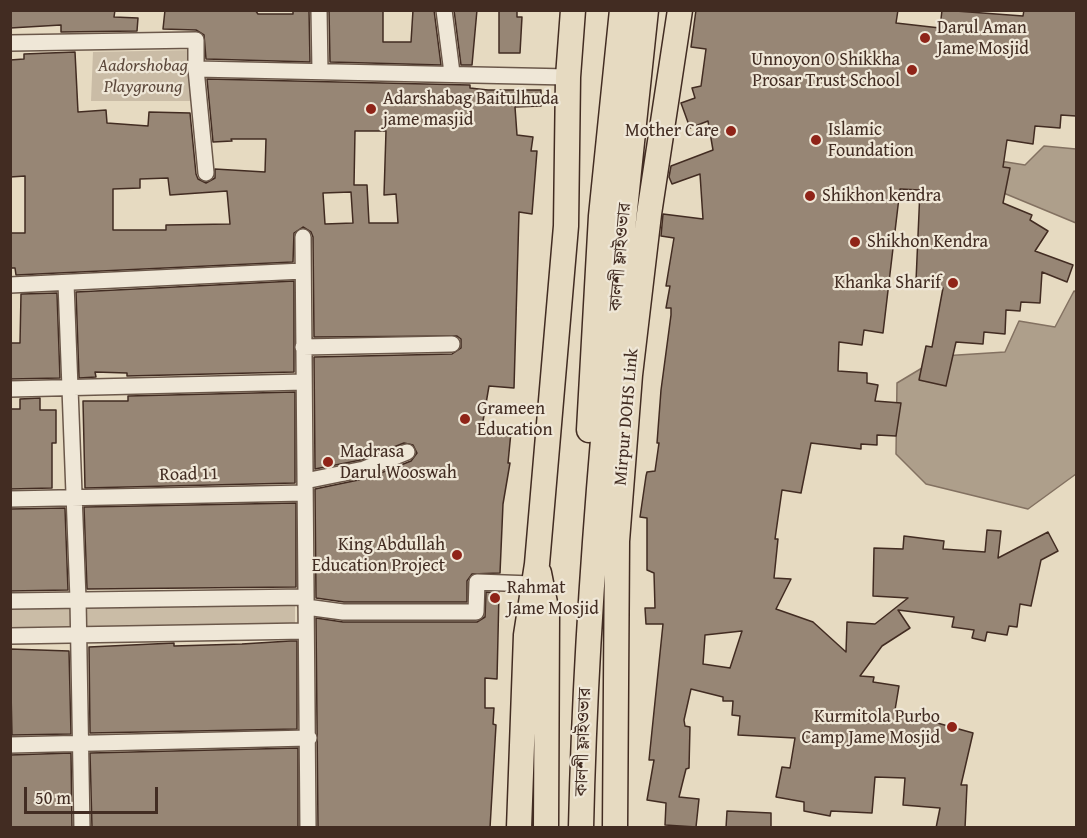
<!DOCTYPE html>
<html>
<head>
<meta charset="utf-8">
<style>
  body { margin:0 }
  #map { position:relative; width:1087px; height:838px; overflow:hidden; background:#e6dac1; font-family:"Gentium Book Plus",serif }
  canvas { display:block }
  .frame { position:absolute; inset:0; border:12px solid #422c22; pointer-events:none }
  .scale { position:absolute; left:24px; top:787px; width:134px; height:27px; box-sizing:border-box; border:3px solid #422c22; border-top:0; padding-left:8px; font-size:18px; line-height:21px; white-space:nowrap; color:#422c22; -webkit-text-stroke:4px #efe7d7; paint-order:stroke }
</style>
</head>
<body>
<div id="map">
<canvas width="1087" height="838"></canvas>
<div class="frame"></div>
<div class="scale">50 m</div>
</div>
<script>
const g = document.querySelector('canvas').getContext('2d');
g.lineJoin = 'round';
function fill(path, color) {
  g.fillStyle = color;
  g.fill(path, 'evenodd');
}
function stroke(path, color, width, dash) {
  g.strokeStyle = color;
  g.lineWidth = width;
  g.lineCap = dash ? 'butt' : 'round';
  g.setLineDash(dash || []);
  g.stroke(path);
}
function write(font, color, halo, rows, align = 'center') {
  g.font = font + ' "Gentium Book Plus","Noto Serif Bengali",serif';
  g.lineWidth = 4.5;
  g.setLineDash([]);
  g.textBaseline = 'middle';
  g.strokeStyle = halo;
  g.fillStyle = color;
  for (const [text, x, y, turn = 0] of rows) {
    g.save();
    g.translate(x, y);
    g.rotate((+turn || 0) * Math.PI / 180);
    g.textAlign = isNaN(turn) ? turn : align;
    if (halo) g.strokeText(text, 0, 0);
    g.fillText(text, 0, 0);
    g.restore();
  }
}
fill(new Path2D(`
  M 194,50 L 193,101 L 91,101 L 93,52 Z
  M 295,601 L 295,623 L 83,628 L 83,604 Z
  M 10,607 L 75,607 L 74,627 L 11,627 Z`), '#cabca6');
const water = new Path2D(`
  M 1044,146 L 1076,149 L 1076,223 L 977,182 L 994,160 L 1025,165 Z
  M 1074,291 L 1076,292 L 1076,474 L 1028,509 L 926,484 L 896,454 L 897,383 L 942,356 L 1005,352 L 1019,321 L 1055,327 Z`);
fill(water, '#ae9f8b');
stroke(water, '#837161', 1.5);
const building = new Path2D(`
  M 10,10 L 115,10 L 114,17 L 138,18 L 137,31 L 61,32 L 61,25 L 10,28 Z
  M 165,10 L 255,10 L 258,14 L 293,14 L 293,10 L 309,10 L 310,62 L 206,59 L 204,35 L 196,30 L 163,29 Z
  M 329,10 L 383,10 L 383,42 L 411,42 L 413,10 L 434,10 L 441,65 L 330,62 Z
  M 454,10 L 477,10 L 472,65 L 461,65 Z
  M 499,10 L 517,10 L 517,17 L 522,17 L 520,53 L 499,53 Z
  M 696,10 L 898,10 L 896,23 L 940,28 L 942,10 L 1023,16 L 1024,10 L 1077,10 L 1076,116 L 1061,115 L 1060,128 L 1035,126 L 1033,144 L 1007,140 L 1003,167 L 1010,168 L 1003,203 L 1032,215 L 1030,220 L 1048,231 L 1035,251 L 1073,265 L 1067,282 L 1042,272 L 1040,303 L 1021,302 L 1020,311 L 1006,310 L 1005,334 L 984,332 L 983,344 L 956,342 L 946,386 L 919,380 L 926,346 L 932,347 L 943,288 L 934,286 L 935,282 L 916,281 L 920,190 L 900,189 L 883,333 L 864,330 L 862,345 L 839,342 L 838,371 L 867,373 L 867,383 L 878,385 L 875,401 L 901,403 L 896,436 L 877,435 L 877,445 L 861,444 L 861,449 L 811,443 L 801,493 L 782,490 L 775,539 L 778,539 L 774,578 L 791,579 L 776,609 L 813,622 L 846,652 L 847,622 L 875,624 L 908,598 L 873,596 L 874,548 L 903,549 L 904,536 L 944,541 L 943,549 L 985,552 L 987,530 L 1001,531 L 998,558 L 1048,532 L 1058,551 L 1041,560 L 1031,606 L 1020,604 L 1017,627 L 1009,626 L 1007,635 L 987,632 L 985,641 L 972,638 L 974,630 L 952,627 L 954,617 L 898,610 L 910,628 L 882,646 L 860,676 L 874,677 L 873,682 L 899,686 L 895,710 L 924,716 L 923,719 L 973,733 L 961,785 L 967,785 L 965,828 L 936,828 L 940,808 L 903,805 L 905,778 L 875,777 L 872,813 L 831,811 L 830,816 L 804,811 L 804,802 L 776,797 L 782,767 L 790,768 L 795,738 L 738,735 L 740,716 L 732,715 L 733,701 L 723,701 L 723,697 L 691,689 L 684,720 L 685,726 L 690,727 L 689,768 L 686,769 L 679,797 L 699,799 L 696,827 L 665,825 L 666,803 L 647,800 L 654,760 L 649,760 L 663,624 L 646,624 L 645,608 L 655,608 L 654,573 L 647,570 L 647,518 L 640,517 L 646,476 L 647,472 L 655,471 L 659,443 L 657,443 L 661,390 L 671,315 L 671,308 L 666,308 L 670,286 L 666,286 L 674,238 L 661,236 L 663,214 L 703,219 L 700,174 L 672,184 L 669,177 L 671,166 L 713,150 L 708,121 L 690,128 L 681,103 L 695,98 L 692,88 L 701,86 L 706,49 L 691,47 ZM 742,631 L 730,668 L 703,664 L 705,635 Z
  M 75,52 L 78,112 L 106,110 L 107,123 L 148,126 L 149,112 L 190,113 L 196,174 L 198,179 L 206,183 L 215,178 L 215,169 L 265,172 L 266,139 L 231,139 L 232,141 L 213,142 L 207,79 L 470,85 L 470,88 L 488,90 L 541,90 L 541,106 L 515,107 L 517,135 L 533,137 L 531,151 L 537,151 L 532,214 L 519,212 L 514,388 L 489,386 L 482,427 L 484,430 L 511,432 L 508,463 L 510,463 L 503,504 L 500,573 L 472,574 L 467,581 L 467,602 L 344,602 L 316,598 L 315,489 L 368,478 L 411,461 L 417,453 L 413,445 L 404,443 L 361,460 L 315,469 L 314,357 L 452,354 L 461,348 L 461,339 L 457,336 L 314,337 L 313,237 L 311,232 L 303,227 L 294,233 L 293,262 L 16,275 L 15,268 L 11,268 L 11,233 L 25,233 L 25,176 L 10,177 L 10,60 L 24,59 L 24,54 ZM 355,131 L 386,131 L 384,195 L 396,194 L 398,223 L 369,223 L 367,185 L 354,185 ZM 168,178 L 170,195 L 227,191 L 230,224 L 166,225 L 166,230 L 113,230 L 113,189 L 140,188 L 140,179 ZM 351,192 L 353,223 L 325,224 L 323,193 Z
  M 294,281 L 294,372 L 127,376 L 127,373 L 95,372 L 96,377 L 79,378 L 76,292 Z
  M 57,293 L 60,378 L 10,379 L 10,343 L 20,343 L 21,294 Z
  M 295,392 L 295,483 L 85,488 L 83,401 L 128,401 L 128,396 Z
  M 40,398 L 40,410 L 56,410 L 56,443 L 52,443 L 52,488 L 10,489 L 10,409 L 20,409 L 20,399 Z
  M 296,503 L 296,587 L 87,589 L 84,507 Z
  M 65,508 L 68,590 L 10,591 L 10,509 Z
  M 486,592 L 499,593 L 497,679 L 485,678 L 485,708 L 494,708 L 493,724 L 496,725 L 490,828 L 318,828 L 316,618 L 343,622 L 477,622 L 485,617 Z
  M 290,641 L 297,641 L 297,729 L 90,733 L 89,647 L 174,643 L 174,646 L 242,644 Z
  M 10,649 L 69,651 L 71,734 L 12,735 Z
  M 298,748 L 298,828 L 92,828 L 90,753 Z
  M 71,753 L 72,828 L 10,828 L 10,755 Z
  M 727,811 L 771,813 L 771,828 L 726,828 Z`);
fill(building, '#978675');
stroke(building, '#422c22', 1.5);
const street = new Path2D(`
  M 319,10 L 320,71
  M 444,10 L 452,73
  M 10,43 L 196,40 L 196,69 L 568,77
  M 196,69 L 206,173
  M 303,237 L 308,828
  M 66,283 L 78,599 L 82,828
  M 10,285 L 303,271
  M 303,347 L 452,344
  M 10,389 L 304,382
  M 305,481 L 364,469 L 407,452
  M 10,499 L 305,493
  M 10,601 L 306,597
  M 306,607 L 343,612 L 476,612 L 477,582 L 532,584
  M 10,636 L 306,631
  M 10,745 L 309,738`);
const primary = new Path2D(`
  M 589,430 L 601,216 L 622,10
  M 539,573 L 547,613 L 546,828
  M 519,828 L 526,635 L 537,564 L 566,226 L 568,77 L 573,10
  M 581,828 C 587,554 617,282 646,10
  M 615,828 L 617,541 L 630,375 L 649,214 L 680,10`);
stroke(street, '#6b584a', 18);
stroke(primary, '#422c22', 27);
stroke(street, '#efe7d7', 15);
stroke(primary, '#e6dac1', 24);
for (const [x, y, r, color] of [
  [925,38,6,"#8f2418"],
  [912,70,6,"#8f2418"],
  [371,109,6,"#8f2418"],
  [731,131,6,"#8f2418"],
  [816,140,6,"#8f2418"],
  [810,196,6,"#8f2418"],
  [855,242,6,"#8f2418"],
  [953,283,6,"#8f2418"],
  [465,419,6,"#8f2418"],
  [328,462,6,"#8f2418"],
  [457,555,6,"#8f2418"],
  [495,598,6,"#8f2418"],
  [952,727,6,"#8f2418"]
]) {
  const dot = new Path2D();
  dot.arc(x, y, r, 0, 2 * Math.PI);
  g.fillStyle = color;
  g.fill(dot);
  stroke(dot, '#efe7d7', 2);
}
write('18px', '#422c22', '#efe7d7', [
  ["Darul Aman",937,28],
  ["Jame Mosjid",937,49],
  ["Unnoyon O Shikkha",900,60,"right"],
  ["Prosar Trust School",900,81,"right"],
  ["Adarshabag Baitulhuda",383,99],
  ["jame masjid",383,120],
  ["Islamic",828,130],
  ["Foundation",828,151],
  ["Mother Care",719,131,"right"],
  ["Shikhon kendra",822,196],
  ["Shikhon Kendra",867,242],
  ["Khanka Sharif",941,283,"right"],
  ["Grameen",477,409],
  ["Education",477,430],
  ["Madrasa",340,452],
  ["Darul Wooswah",340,473],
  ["King Abdullah",445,545,"right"],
  ["Education Project",445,566,"right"],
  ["Rahmat",507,588],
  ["Jame Mosjid",507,609],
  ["Kurmitola Purbo",940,717,"right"],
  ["Camp Jame Mosjid",940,738,"right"]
], 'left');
write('italic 18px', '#5d493c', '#efe7d7', [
  ["Aadorshobag",143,66],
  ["Playgroung",143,87]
]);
write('18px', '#422c22', '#efe7d7', [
  ["কালশী ফ্লাইওভার",621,257,-85],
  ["Mirpur DOHS Link",627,417,-85],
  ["Road 11",189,475,-1],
  ["কালশী ফ্লাইওভার",584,742,-88]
]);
</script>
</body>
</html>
